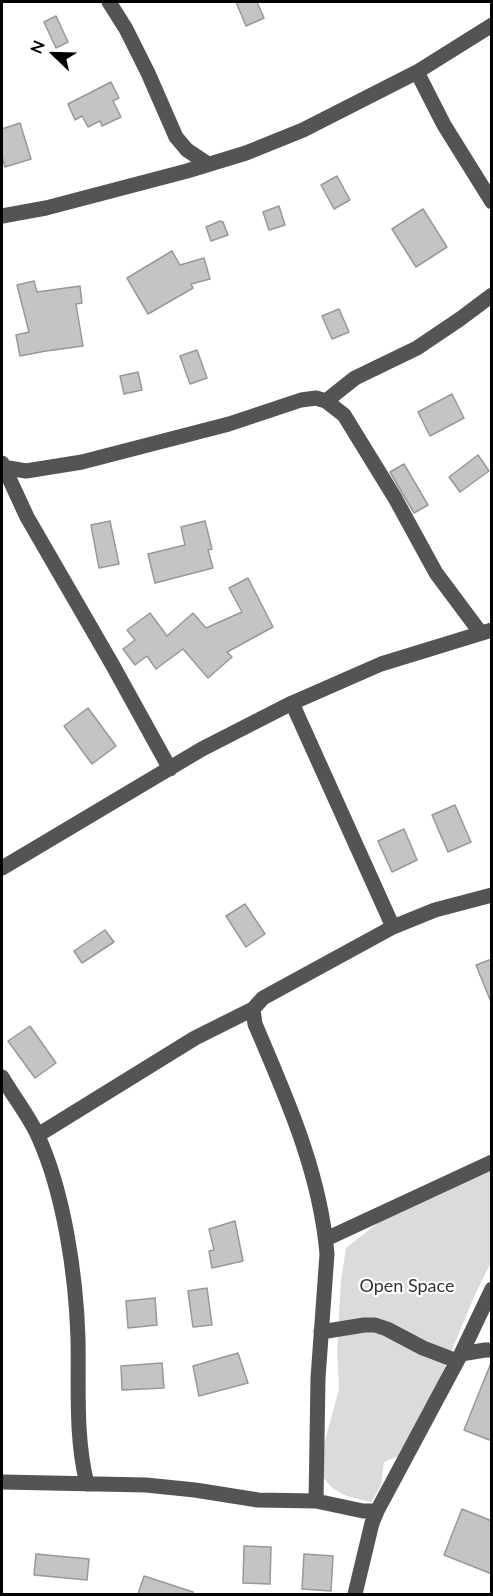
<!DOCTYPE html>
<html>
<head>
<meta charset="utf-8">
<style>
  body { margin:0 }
  #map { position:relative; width:493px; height:1596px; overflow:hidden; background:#fff; font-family:Lato,sans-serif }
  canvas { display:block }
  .frame { position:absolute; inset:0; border:3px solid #000; pointer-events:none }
  .north { position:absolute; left:24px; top:24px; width:60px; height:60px; -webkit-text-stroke:4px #fff; paint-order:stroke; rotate:293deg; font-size:16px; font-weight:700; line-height:24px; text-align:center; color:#000 }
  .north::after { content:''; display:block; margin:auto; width:21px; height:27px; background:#000; clip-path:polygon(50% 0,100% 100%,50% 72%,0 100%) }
</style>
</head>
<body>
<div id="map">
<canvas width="493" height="1596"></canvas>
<div class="frame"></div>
<div class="north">N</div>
</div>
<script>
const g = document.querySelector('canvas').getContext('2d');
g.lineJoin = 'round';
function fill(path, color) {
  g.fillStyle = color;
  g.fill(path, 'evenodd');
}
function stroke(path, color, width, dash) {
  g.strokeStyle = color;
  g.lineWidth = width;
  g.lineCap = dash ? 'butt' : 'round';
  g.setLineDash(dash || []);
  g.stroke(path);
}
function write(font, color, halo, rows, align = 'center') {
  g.font = font + ' Lato,sans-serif';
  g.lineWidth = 4.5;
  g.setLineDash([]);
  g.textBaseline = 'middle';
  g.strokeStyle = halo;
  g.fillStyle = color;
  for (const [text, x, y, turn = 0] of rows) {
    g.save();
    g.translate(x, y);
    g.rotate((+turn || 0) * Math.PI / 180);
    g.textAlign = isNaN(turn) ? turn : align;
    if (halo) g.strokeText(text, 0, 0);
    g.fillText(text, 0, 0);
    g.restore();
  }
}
fill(new Path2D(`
  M 491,1164 L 491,1262 L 474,1297 L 409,1452 L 384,1462 L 381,1486 L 371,1502 C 345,1496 329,1494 318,1466 L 339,1389 L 337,1351 L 341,1280 L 346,1248 L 400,1206 Z`), '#dbdbdb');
const building = new Path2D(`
  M 236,2 L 257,2 L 264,18 L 246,26 Z
  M 56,16 L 68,42 L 56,48 L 44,22 Z
  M 111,82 L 119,98 L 113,101 L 121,117 L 102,126 L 100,121 L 88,127 L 82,116 L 75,120 L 68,104 Z
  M 20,123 L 31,159 L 5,167 L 2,155 L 2,129 Z
  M 337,176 L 350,200 L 334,209 L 321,185 Z
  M 279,206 L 285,225 L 269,230 L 263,212 Z
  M 423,209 L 447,247 L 416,267 L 392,229 Z
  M 220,221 L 223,222 L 228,235 L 211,241 L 206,227 Z
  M 172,251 L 180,265 L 204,258 L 210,279 L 191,284 L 193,288 L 148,314 L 127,278 Z
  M 34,281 L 37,292 L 80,286 L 82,303 L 76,304 L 83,346 L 46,351 L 20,356 L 16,335 L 29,332 L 17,285 Z
  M 339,309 L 349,332 L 332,339 L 322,316 Z
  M 197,350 L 207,378 L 190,384 L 180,356 Z
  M 138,372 L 142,390 L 124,394 L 120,376 Z
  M 452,394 L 464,418 L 430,436 L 418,412 Z
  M 478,455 L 489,471 L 460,492 L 449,477 Z
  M 404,464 L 428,505 L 414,513 L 390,472 Z
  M 110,521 L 119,564 L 99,568 L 91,525 Z
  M 205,521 L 212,549 L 208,550 L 213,568 L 155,583 L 148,554 L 185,545 L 181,527 Z
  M 248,578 L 273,627 L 227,652 L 232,657 L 208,678 L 183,649 L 156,669 L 147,656 L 135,665 L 123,649 L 135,640 L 127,630 L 150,613 L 167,636 L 193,613 L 206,628 L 242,612 L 229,588 Z
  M 88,708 L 116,746 L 92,764 L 64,726 Z
  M 455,805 L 471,842 L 448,852 L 432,815 Z
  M 404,829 L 417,860 L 392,872 L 378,841 Z
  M 245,904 L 265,934 L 246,947 L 226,916 Z
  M 105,930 L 114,942 L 82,963 L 74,951 Z
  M 492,959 L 492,1002 L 491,1002 L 476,965 Z
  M 30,1026 L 56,1063 L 35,1078 L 8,1041 Z
  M 235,1221 L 243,1261 L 212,1268 L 209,1251 L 214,1250 L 209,1229 Z
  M 207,1288 L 212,1325 L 193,1327 L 188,1291 Z
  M 155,1298 L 157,1325 L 128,1328 L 126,1301 Z
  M 238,1353 L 248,1383 L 199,1396 L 193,1366 Z
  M 162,1363 L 164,1388 L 122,1390 L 121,1366 Z
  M 491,1363 L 492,1363 L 492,1441 L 464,1430 Z
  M 462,1509 L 492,1521 L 492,1574 L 444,1555 Z
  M 244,1546 L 271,1547 L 270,1584 L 243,1583 Z
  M 36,1554 L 89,1559 L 87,1580 L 34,1575 Z
  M 304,1554 L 333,1556 L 331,1591 L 302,1589 Z
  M 144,1576 L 193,1592 L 192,1594 L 138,1594 Z`);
fill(building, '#c4c4c4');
stroke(building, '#989898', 1.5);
stroke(new Path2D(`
  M 109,2 L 126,29 L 148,73 L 176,137 L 187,150 L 208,164
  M 417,72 L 444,125 L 492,202
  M 2,216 L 46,208 L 187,171 L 246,153 L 303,130 L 417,72 L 492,25
  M 326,401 L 355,378 L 417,348 L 460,319 L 492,295
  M 2,463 L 27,517 L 112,664 L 170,769
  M 3,467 L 26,471 L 82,462 L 229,424 L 301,400 L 316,398 L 326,401 L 344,415 L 395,498 L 436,573 L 480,632
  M 292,703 L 393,927
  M 2,868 L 202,749 L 292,703 L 381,664 L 492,630
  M 2,1077 C 13,1096 29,1116 38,1136 C 64,1193 76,1275 78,1338 C 79,1387 75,1436 87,1484
  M 38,1135 L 195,1038 L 253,1009
  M 326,1239 L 492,1162
  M 321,1332 L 364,1325 L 375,1325 L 387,1329 L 423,1348 L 457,1361
  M 461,1354 L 485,1350 L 492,1350
  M 2,1482 L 146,1485 L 195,1490 L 258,1500 L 316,1501 L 363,1511 L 377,1511
  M 316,1501 L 318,1378 L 327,1254 C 320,1172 287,1099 255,1024 L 253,1009 L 263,998 L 393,927 L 435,910 L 492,895
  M 355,1594 L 372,1523 L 377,1511 L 461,1354 L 492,1289`), '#545454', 15);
write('18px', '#323232', '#fff', [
  ["Open Space",407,1286]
]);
</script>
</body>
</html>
